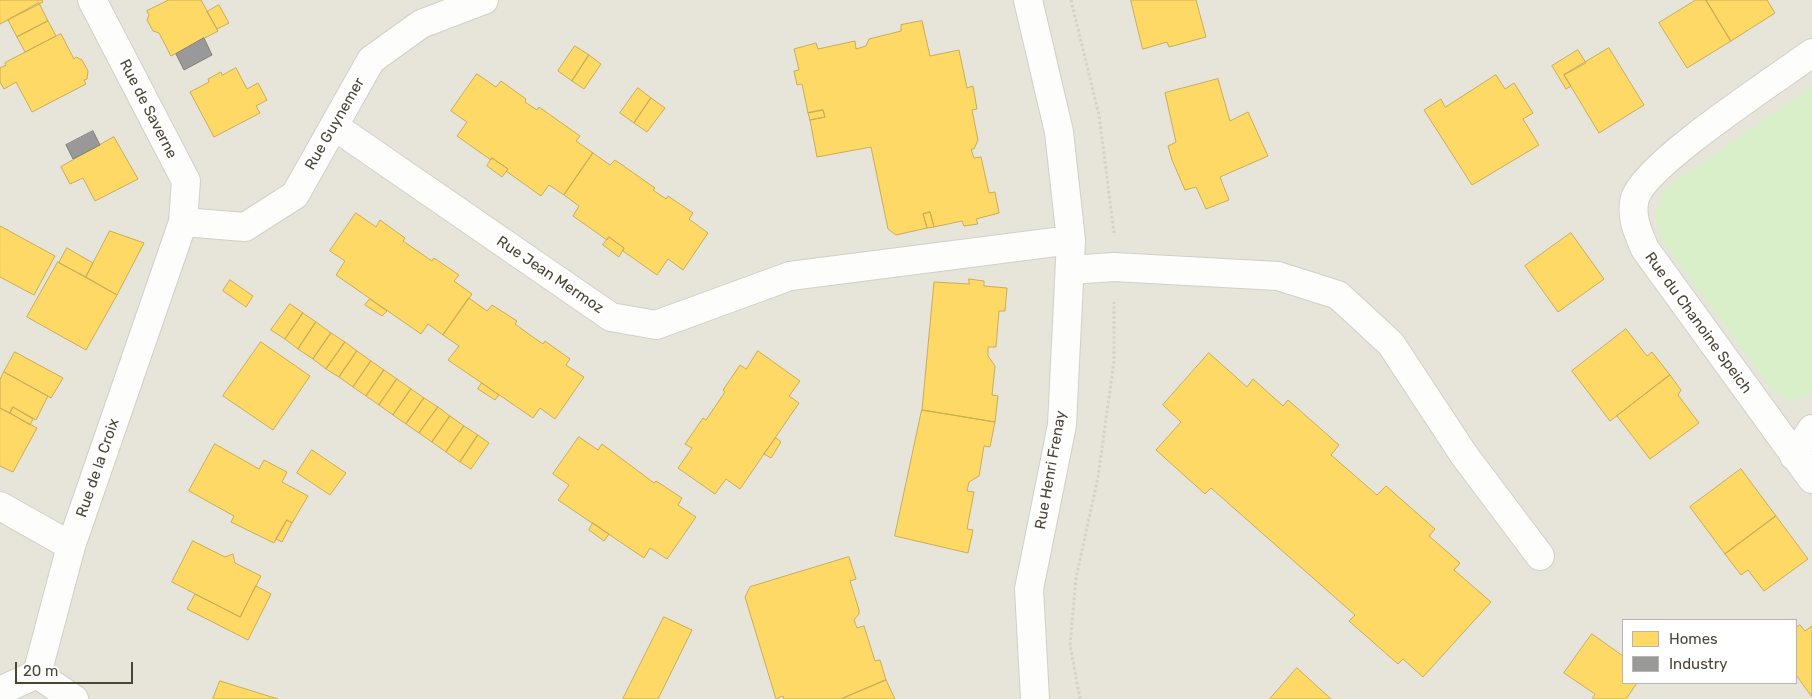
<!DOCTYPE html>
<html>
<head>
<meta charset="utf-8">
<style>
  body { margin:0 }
  #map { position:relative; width:1812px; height:699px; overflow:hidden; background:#f2f2ec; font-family:Rubik,sans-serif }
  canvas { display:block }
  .legend { position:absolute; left:1622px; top:619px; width:175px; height:65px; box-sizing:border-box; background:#fff; border:1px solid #b7b5af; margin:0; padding:6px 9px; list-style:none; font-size:15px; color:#4a4636 }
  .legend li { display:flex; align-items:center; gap:10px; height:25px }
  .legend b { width:25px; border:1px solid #b7b5af }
  .scale { position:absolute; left:15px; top:662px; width:118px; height:22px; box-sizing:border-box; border:2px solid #4a4636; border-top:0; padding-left:6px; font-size:15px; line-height:18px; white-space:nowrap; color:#4a4636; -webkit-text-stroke:4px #fff; paint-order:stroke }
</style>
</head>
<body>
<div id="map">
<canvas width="1812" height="699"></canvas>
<ul class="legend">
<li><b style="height:14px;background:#ffd966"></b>Homes</li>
<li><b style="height:14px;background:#999"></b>Industry</li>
</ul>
<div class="scale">20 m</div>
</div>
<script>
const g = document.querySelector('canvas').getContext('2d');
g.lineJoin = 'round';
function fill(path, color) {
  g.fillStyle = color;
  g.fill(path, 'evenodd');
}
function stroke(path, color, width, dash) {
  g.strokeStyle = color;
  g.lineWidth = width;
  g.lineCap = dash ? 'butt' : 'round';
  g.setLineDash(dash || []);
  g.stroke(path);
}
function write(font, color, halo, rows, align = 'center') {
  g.font = font + ' Rubik,sans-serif';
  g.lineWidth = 5;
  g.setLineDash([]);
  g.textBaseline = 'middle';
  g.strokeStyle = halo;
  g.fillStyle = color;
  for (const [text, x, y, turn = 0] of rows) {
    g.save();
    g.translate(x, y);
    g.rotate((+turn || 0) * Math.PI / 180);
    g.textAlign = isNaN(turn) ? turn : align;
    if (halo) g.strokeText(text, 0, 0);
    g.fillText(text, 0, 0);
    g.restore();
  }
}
fill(new Path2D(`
  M 0,0 L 1812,0 L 1812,699 L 0,699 ZM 1623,620 L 1796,620 L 1796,683 L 1623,683 Z`), '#e7e5d9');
fill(new Path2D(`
  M 1812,86 L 1812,393 L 1794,402 L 1783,398 L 1772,390 L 1660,238 C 1652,215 1655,208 1666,188 Z`), '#d9efca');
const homes = new Path2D(`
  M 0,0 L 42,0 L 43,2 L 0,24 Z
  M 169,0 L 201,0 L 218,31 L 171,56 L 159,33 L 153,31 L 147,20 L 149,15 L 147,11 Z
  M 1131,0 L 1196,0 L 1206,37 L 1169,47 L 1167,42 L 1143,49 Z
  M 1696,0 L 1706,0 L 1731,41 L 1687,68 L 1659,23 Z
  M 1706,0 L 1767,0 L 1775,13 L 1731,41 Z
  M 39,3 L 48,21 L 17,37 L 8,20 Z
  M 219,5 L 229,23 L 217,29 L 207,12 Z
  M 48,21 L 56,36 L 25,52 L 17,37 Z
  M 922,21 L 930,56 L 959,50 L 967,88 L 973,86 L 977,109 L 972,110 L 978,140 L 974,149 L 971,149 L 974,158 L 981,157 L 989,193 L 995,192 L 999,213 L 976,219 L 978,224 L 964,226 L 962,221 L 934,227 L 930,212 L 923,214 L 927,228 L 896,235 L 888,229 L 871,147 L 817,157 L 810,120 L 825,117 L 823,110 L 808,113 L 802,84 L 797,85 L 794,71 L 799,70 L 794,49 L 816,43 L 818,49 L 855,41 L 856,49 L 866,46 L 869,39 L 901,31 L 901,25 Z
  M 61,34 L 74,59 L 76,57 L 82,60 L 88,71 L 87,79 L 84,80 L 86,84 L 32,112 L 16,82 L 4,89 L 0,82 L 0,68 L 6,65 L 5,63 Z
  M 575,46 L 589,55 L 572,81 L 558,71 Z
  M 1609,48 L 1644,105 L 1599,133 L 1564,75 Z
  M 1578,50 L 1586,63 L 1564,75 L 1571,86 L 1566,89 L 1552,66 Z
  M 589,55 L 601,64 L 584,89 L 572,81 Z
  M 236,68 L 247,89 L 258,83 L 267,100 L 256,106 L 260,113 L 214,137 L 190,92 L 209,82 L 208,79 L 221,72 L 222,75 Z
  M 477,74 L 496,87 L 501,81 L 526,99 L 525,102 L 537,110 L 539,107 L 580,136 L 576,141 L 593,153 L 564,195 L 549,185 L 541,196 L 506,171 L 508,169 L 492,158 L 491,160 L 457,136 L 467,122 L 451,111 Z
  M 1496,75 L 1505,89 L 1514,83 L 1533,113 L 1523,119 L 1539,145 L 1472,185 L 1424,110 L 1441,99 L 1445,107 Z
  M 1218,79 L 1230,121 L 1248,112 L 1268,156 L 1220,177 L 1229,200 L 1206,209 L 1196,187 L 1185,190 L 1172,160 L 1168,146 L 1176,142 L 1165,93 Z
  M 638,88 L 651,98 L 634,123 L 620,113 Z
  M 651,98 L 665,108 L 647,132 L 634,123 Z
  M 823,110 L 825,117 L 810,120 L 808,113 Z
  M 114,137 L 138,179 L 95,201 L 83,178 L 70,184 L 61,167 Z
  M 593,153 L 610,165 L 615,160 L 655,188 L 653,190 L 666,199 L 668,196 L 693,213 L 689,219 L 708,233 L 683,270 L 668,259 L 657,275 L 623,251 L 624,248 L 609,237 L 607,240 L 573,216 L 579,206 L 564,195 Z
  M 492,158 L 508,169 L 502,177 L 487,166 Z
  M 930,212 L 934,227 L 927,228 L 923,214 Z
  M 356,213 L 376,227 L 380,220 L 405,238 L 403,241 L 432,261 L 434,258 L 459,275 L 454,281 L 472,294 L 443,335 L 428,324 L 421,334 L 336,275 L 345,261 L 330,251 Z
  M 0,226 L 55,256 L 34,295 L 0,277 Z
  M 110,231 L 144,243 L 117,295 L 86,277 Z
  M 1571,233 L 1604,279 L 1558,312 L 1525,266 Z
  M 609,237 L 624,248 L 619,257 L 603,245 Z
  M 67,248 L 93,263 L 86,277 L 59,263 Z
  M 58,262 L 117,295 L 86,350 L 27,317 Z
  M 969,279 L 984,281 L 984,286 L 1007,288 L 1005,311 L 999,311 L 996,347 L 988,347 L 988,356 L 995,366 L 992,395 L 998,396 L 995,422 L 922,410 L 934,282 L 969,284 Z
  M 230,280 L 253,296 L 246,307 L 223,291 Z
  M 469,298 L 487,311 L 492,305 L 517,321 L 515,324 L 530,335 L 543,344 L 545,341 L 570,359 L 566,365 L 584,377 L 555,419 L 540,408 L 533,418 L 448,360 L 459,346 L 443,335 Z
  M 370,299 L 387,311 L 382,316 L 365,305 Z
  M 290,304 L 303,313 L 285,339 L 271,330 Z
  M 303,313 L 316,322 L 298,349 L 285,339 Z
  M 316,322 L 331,333 L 313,359 L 298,349 Z
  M 1626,329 L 1647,356 L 1652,352 L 1670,375 L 1610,421 L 1572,371 Z
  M 331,333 L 345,342 L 326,369 L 313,359 Z
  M 261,342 L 310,376 L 273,430 L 223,396 Z
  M 345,342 L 357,351 L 339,377 L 326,369 Z
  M 357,351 L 371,361 L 353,387 L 339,377 Z
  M 758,351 L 800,381 L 789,396 L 799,403 L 740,489 L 726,479 L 715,494 L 678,468 L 692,448 L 685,444 L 703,418 L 706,420 L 725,392 L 723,390 L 740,365 L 746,369 Z
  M 15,352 L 63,378 L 51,398 L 4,372 Z
  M 1209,353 L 1247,387 L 1253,379 L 1283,406 L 1288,400 L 1339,445 L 1331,455 L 1377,495 L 1386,486 L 1435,529 L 1429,536 L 1460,563 L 1454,570 L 1491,602 L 1423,677 L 1403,659 L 1398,664 L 1349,621 L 1355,615 L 1211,488 L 1205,494 L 1156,450 L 1181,422 L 1163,405 Z
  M 371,361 L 384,370 L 366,396 L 353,387 Z
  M 384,370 L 397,379 L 379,405 L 366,396 Z
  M 4,372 L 48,396 L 36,420 L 13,407 L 10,413 L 0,408 L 0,380 Z
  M 1670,375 L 1681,390 L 1678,395 L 1699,423 L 1650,459 L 1617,416 Z
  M 397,379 L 411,389 L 393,415 L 379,405 Z
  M 482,383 L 499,395 L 495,400 L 478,389 Z
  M 411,389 L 424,398 L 406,424 L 393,415 Z
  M 424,398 L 438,407 L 419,433 L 406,424 Z
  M 13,407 L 33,419 L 30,425 L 10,413 Z
  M 438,407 L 450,416 L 432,442 L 419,433 Z
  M 0,408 L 37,428 L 13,472 L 0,466 Z
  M 922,410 L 995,422 L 990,447 L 984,446 L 979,476 L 969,482 L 967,491 L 974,492 L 967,529 L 973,530 L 968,553 L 895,536 Z
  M 450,416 L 464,426 L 446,452 L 432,442 Z
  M 464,426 L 478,435 L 460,462 L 446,452 Z
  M 478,435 L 489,443 L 471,469 L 460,462 Z
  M 579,437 L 598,450 L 602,444 L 654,483 L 656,481 L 682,498 L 678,505 L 696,517 L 667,559 L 650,548 L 644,558 L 558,500 L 569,485 L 553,474 Z
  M 776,438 L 781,442 L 771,458 L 764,454 Z
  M 215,444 L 259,469 L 264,460 L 287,472 L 282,482 L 308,496 L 292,523 L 287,520 L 274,543 L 231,522 L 234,516 L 189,491 Z
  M 312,450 L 346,473 L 330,495 L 297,473 Z
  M 1741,469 L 1776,516 L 1725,554 L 1690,507 Z
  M 1776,516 L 1808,559 L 1764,591 L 1748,570 L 1741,575 L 1725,554 Z
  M 287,520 L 292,523 L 282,542 L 276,539 Z
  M 593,523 L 609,534 L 604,541 L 589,530 Z
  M 193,541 L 225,557 L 233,554 L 235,563 L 261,576 L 240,617 L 172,582 Z
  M 849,557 L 856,579 L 850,581 L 859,610 L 859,614 L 854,620 L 857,628 L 864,626 L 875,661 L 880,660 L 886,680 L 841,699 L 784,699 L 783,696 L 776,699 L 745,597 L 750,587 Z
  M 256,586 L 271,594 L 248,640 L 187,609 L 195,594 L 240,617 Z
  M 664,617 L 692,630 L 658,699 L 623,699 Z
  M 1800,625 L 1805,631 L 1812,626 L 1812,697 L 1796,675 L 1796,628 Z
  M 1592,634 L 1623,656 L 1623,683 L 1637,683 L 1626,699 L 1592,699 L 1595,694 L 1564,673 Z
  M 1297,668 L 1331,699 L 1270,699 Z
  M 886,680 L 895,699 L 841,699 Z
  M 220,681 L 278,699 L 213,699 Z`);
fill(homes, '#ffd966');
stroke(homes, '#c9ad58', 1);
const industry = new Path2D(`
  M 204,38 L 212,55 L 184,70 L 176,54 Z
  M 93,131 L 100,145 L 73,159 L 66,145 Z`);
fill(industry, '#999');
stroke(industry, '#81807b', 1);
const minor = new Path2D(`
  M 1028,0 L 1059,132 L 1071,240 L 1062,425 L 1029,589 L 1035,699
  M 1812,53 C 1777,79 1646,163 1635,198 C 1630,216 1638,233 1645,249 L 1812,479
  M 334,126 L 611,317 L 656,325 L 790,276 L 1071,240
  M 183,222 L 245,227 L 295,195 L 371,60 L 421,24 L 484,0
  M 1070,270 L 1114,267 L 1278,276 L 1338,295 L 1391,344 L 1464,455 L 1540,556
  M 1794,456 L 1812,429
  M 0,506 L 71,546
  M 0,691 L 37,674
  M 74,699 L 37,674 L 71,546 L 183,222 L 186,181 L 92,0`);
stroke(minor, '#d0d0c9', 30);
stroke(new Path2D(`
  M 1071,0 L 1099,115 L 1114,233
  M 1080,699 L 1070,645 L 1076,578 L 1098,477 L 1114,361 L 1114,302`), '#d2d2cb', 3, [2.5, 2.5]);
stroke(minor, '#fdfdfc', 28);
write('15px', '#4a4636', '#fff', [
  ["Rue de Saverne",148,109,63],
  ["Rue Guynemer",335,124,-60],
  ["Rue Jean Mermoz",550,275,34],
  ["Rue du Chanoine Speich",1698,323,54],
  ["Rue de la Croix",98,468,-71],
  ["Rue Henri Frenay",1051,470,-80]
]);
</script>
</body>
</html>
